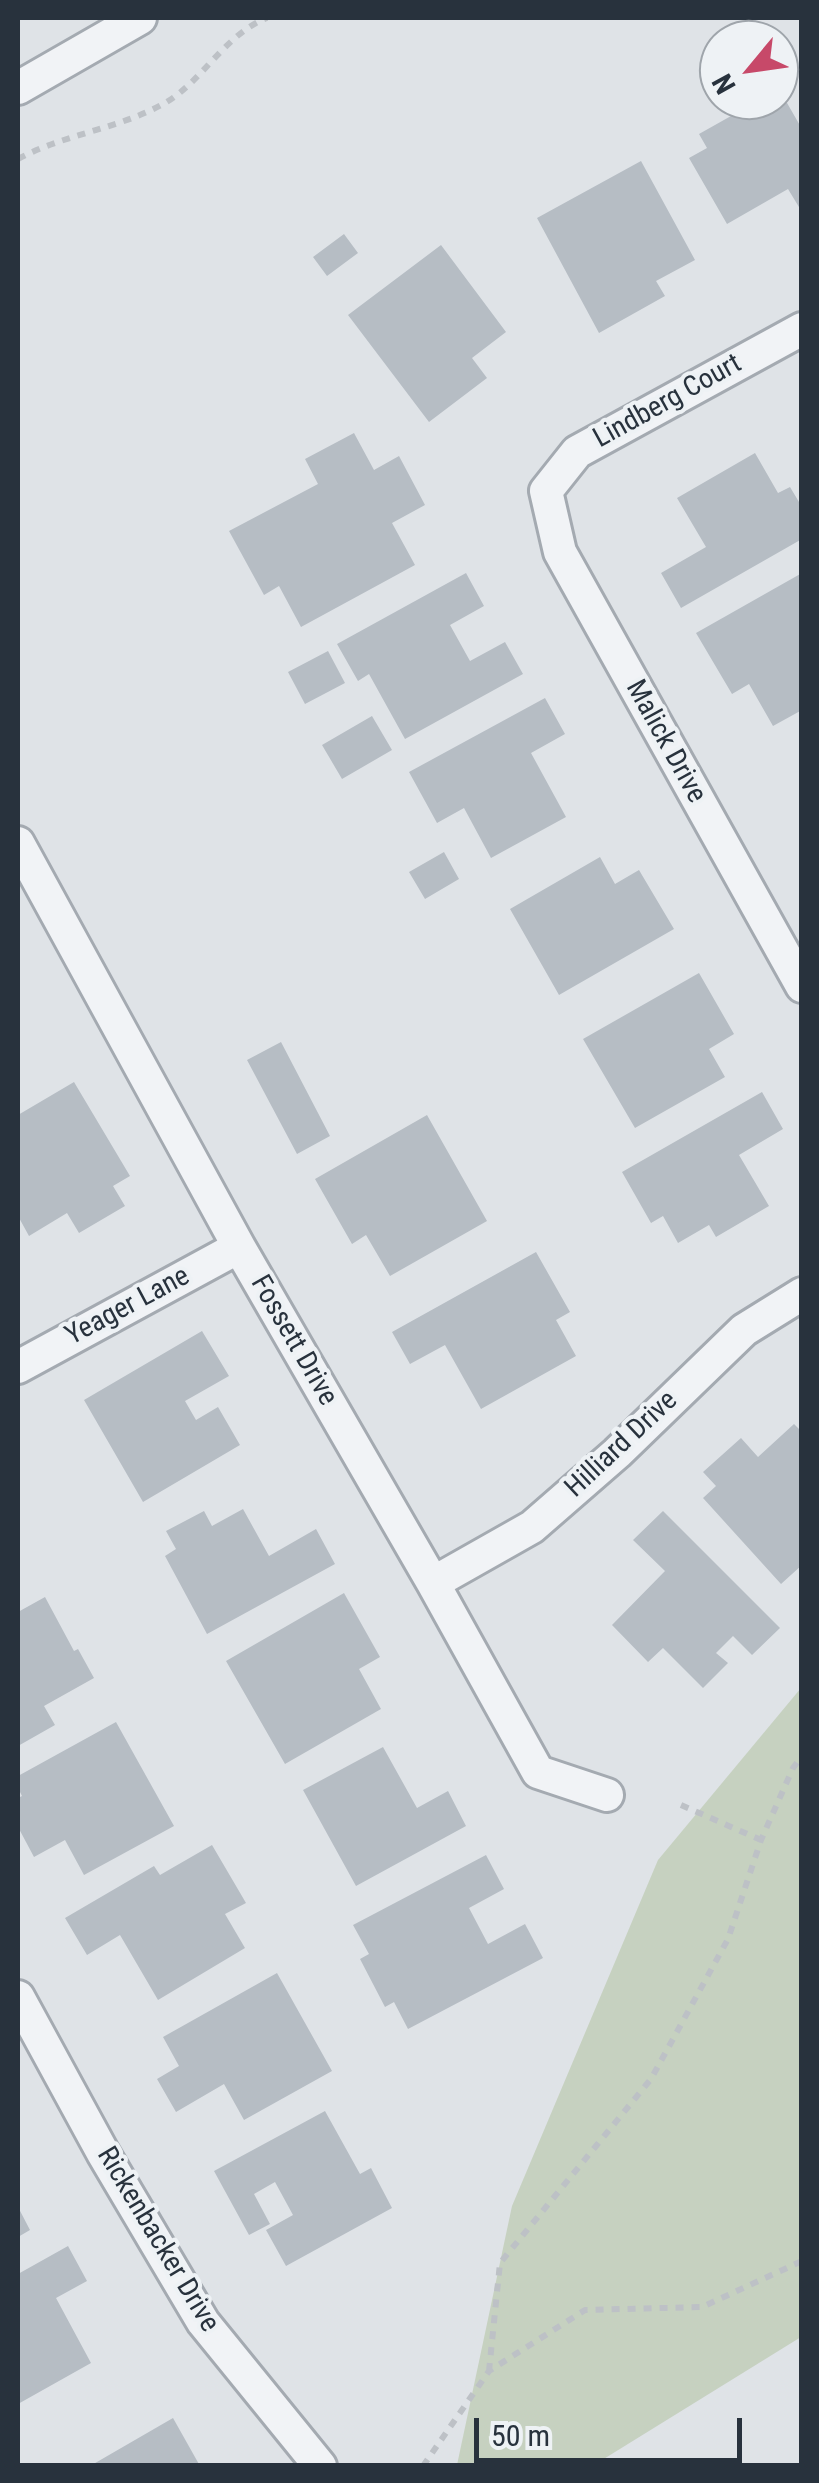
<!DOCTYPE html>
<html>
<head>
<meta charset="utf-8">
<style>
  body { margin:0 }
  #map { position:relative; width:819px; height:2483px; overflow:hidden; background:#dfe3e7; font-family:"Roboto Condensed",sans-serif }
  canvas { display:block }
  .frame { position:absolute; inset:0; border:20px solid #28323d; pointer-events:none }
  .north { position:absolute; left:699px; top:20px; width:100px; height:100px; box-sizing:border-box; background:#eef2f5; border:2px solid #9fa5ab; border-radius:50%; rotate:241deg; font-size:28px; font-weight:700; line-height:40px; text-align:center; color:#28323d }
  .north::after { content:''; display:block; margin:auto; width:35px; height:45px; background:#c74969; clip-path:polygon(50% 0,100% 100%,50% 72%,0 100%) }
  .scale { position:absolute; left:474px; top:2418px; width:268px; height:45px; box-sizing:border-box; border:5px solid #28323d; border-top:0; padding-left:12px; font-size:30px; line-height:35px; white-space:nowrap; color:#28323d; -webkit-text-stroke:8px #eef2f5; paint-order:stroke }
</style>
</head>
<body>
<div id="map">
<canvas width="819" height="2483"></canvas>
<div class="frame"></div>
<div class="north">N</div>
<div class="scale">50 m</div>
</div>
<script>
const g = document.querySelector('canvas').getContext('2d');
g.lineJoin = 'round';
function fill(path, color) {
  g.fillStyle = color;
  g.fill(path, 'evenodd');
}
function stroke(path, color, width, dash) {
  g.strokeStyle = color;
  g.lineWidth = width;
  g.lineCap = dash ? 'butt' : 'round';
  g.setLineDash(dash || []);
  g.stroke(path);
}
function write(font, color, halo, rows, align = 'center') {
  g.font = font + ' "Roboto Condensed",sans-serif';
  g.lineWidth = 8;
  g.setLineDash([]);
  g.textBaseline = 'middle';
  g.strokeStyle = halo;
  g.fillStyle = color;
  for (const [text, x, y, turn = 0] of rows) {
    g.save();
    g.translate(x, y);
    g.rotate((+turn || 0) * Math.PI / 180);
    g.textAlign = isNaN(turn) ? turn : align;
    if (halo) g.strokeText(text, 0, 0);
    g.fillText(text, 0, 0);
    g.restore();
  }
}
fill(new Path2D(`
  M 801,1688 L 801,2337 L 594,2465 L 457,2465 L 512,2206 L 658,1860 Z`), '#c6d1c0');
fill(new Path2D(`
  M 779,89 L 802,129 L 802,212 L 788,189 L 727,224 L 689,158 L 707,148 L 699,134 L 731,116 L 722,100 L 779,100 Z
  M 641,161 L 695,260 L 656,281 L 665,296 L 599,333 L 537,218 Z
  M 344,234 L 358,253 L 327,276 L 313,257 Z
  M 441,245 L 506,332 L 472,358 L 487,378 L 429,422 L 348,315 Z
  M 354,433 L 374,470 L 399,456 L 425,505 L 392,523 L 415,565 L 301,627 L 279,586 L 264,595 L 229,531 L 318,484 L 305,459 Z
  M 755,453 L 778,493 L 790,487 L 802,507 L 802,539 L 681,608 L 661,573 L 706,547 L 677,498 Z
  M 466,573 L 484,606 L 450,625 L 470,661 L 505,642 L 523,674 L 405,739 L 369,674 L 358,681 L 337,644 Z
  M 802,573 L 802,710 L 773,726 L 749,684 L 732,694 L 696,633 Z
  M 328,651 L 345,683 L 305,704 L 288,672 Z
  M 545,698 L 565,734 L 531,753 L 566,817 L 491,858 L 464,808 L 437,823 L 409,772 Z
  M 372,716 L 392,750 L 342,779 L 322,745 Z
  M 444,852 L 459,879 L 425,899 L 409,872 Z
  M 600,857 L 615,884 L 639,870 L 674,929 L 559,995 L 510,909 Z
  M 699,973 L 734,1034 L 709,1049 L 725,1077 L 635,1128 L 583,1039 Z
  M 281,1042 L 330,1136 L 297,1154 L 247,1060 Z
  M 74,1082 L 130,1176 L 113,1186 L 125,1206 L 79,1233 L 67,1213 L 29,1236 L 18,1216 L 18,1115 Z
  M 762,1092 L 783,1129 L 739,1155 L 769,1206 L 716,1237 L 709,1225 L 678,1243 L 663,1216 L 651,1223 L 622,1172 Z
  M 427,1115 L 487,1221 L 390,1276 L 366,1235 L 352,1244 L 315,1179 Z
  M 536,1252 L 570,1312 L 556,1320 L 576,1356 L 481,1409 L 445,1345 L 410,1364 L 392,1332 Z
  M 202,1331 L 229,1376 L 185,1401 L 196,1420 L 218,1407 L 240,1445 L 143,1502 L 84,1400 Z
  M 794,1424 L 802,1432 L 802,1565 L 781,1584 L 703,1498 L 716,1486 L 703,1472 L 741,1438 L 758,1457 Z
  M 243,1509 L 269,1556 L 316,1529 L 335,1564 L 207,1634 L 165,1556 L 176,1549 L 166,1531 L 204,1511 L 212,1526 Z
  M 663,1511 L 780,1628 L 752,1655 L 733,1636 L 716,1653 L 728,1663 L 703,1688 L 663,1648 L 648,1662 L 612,1625 L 665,1571 L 633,1540 Z
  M 344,1593 L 380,1657 L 359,1669 L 381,1709 L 285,1764 L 226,1661 Z
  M 45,1597 L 74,1651 L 78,1649 L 94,1678 L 44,1706 L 55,1725 L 18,1746 L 18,1612 Z
  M 116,1722 L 174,1826 L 84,1875 L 65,1840 L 34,1857 L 18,1827 L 18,1798 L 22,1796 L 18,1788 L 18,1776 Z
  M 383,1747 L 417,1808 L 448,1791 L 466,1826 L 356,1886 L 303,1790 Z
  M 212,1845 L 246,1903 L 225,1914 L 245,1948 L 158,2000 L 120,1935 L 87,1955 L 65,1918 L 154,1866 L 160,1875 Z
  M 486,1855 L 504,1889 L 469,1908 L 488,1944 L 525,1924 L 543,1958 L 408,2029 L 394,2002 L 385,2007 L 360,1959 L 369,1954 L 353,1925 Z
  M 277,1973 L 332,2071 L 244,2120 L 224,2084 L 176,2112 L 157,2079 L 179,2066 L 163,2037 Z
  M 325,2111 L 360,2174 L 371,2168 L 392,2208 L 286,2266 L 266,2230 L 293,2215 L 275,2182 L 254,2194 L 270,2224 L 249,2235 L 214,2171 Z
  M 18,2207 L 30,2230 L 18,2237 Z
  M 68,2246 L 87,2281 L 56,2298 L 91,2363 L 18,2404 L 18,2274 Z
  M 173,2418 L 200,2466 L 90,2466 Z`), '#b6bdc4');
const street = new Path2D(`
  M 18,88 L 140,18
  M 802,329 L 577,452 L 546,491 L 560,552 L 802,986
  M 18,843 L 239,1247 L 433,1583 L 538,1772 L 607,1795
  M 18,1367 L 239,1247
  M 433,1583 L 532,1527 L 617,1453 L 744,1330 L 802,1294
  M 18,1997 L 103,2153 L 203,2322 L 320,2466`);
stroke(street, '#a4aab1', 38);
stroke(new Path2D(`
  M 18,159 C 64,134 119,129 165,103 C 203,81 225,34 267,18
  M 681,1805 L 761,1840
  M 489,2371 L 500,2263 L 651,2079 L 728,1939 L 761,1840 L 793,1768 L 802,1756
  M 423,2466 L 489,2371 L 585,2310 L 702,2307 L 802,2261`), '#bdc1c6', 6, [8, 8]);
stroke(street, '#f1f3f6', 32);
write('28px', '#28323d', '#eef2f5', [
  ["Lindberg Court",668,402,-29],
  ["Malick Drive",665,742,61],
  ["Yeager Lane",128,1307,-28],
  ["Fossett Drive",293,1341,60],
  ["Hilliard Drive",622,1445,-43],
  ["Rickenbacker Drive",157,2240,59]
]);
</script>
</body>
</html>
